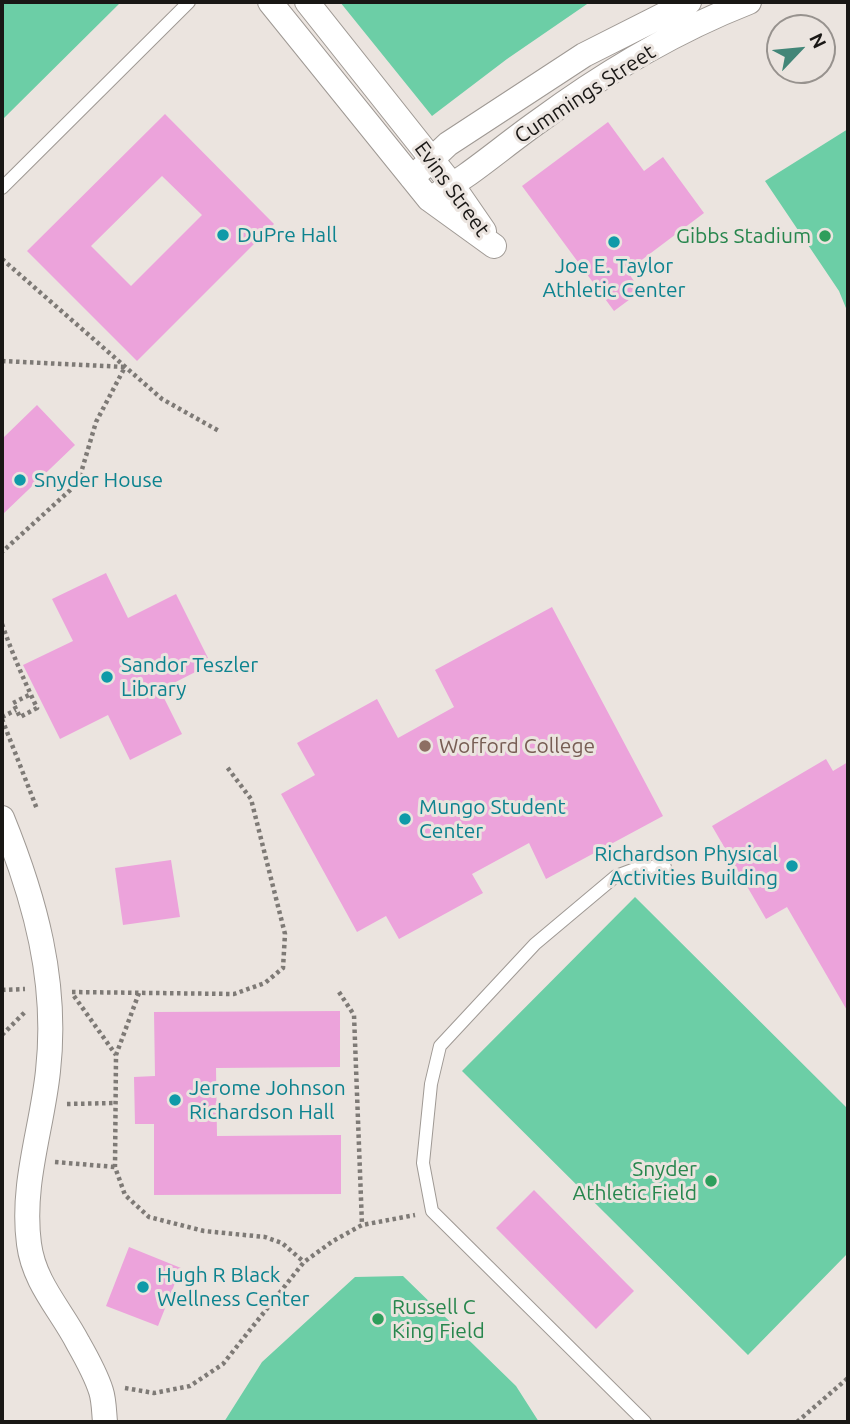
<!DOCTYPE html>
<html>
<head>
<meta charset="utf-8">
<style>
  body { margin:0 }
  #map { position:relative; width:850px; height:1424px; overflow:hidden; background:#ebe4df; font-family:Ubuntu,sans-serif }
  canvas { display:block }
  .frame { position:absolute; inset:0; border:4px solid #191715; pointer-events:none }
  .north { position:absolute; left:766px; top:14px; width:70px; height:70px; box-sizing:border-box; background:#ebe4df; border:2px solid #97928e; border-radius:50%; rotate:64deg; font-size:19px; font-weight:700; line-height:28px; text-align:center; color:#191715 }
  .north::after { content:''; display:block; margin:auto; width:24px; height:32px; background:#428678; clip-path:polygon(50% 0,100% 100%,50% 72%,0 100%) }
</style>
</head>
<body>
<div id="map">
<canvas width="850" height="1424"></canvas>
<div class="frame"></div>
<div class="north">N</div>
</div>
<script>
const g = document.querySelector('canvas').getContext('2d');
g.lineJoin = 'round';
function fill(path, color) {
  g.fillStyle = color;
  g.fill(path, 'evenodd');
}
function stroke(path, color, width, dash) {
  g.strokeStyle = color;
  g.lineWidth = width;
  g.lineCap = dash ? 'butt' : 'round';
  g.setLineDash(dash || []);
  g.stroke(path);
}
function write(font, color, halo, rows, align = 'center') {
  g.font = font + ' Ubuntu,sans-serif';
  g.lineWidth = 6;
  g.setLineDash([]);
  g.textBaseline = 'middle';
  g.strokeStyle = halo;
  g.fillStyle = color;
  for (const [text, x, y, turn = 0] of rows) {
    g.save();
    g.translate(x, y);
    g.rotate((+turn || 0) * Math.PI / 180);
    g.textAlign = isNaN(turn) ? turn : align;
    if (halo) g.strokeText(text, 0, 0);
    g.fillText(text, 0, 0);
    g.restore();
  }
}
fill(new Path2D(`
  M 2,2 L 121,2 L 2,120 Z
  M 340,2 L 590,2 L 507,59 L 432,116 Z
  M 848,129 L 848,313 L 839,291 L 765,181 Z
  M 635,897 L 848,1109 L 848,1253 L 748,1355 L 462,1071 Z
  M 403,1276 L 516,1386 L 539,1422 L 224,1422 L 262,1362 L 355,1277 Z`), '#6ccea6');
fill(new Path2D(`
  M 165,114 L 274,224 L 137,361 L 27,251 ZM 162,176 L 202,215 L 131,286 L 91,246 Z
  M 608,122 L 644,171 L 663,157 L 704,213 L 627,271 L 641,291 L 614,311 L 522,186 Z
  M 37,405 L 75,445 L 2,515 L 2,439 Z
  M 106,573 L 128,618 L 176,594 L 211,664 L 160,690 L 182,734 L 130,760 L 108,715 L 60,739 L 23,665 L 73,641 L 52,599 Z
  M 552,607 L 663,816 L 546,879 L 529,843 L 472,874 L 483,893 L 399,939 L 386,916 L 357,932 L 281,794 L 315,775 L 297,743 L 377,699 L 398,738 L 454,707 L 435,670 Z
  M 826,759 L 833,771 L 848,762 L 848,1012 L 787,907 L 766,919 L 712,826 Z
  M 171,860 L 180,917 L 123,925 L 115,868 Z
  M 340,1011 L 340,1067 L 216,1068 L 217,1136 L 341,1135 L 341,1194 L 154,1195 L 154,1124 L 135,1124 L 134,1077 L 155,1076 L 154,1012 Z
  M 534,1190 L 634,1291 L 596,1329 L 496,1228 Z
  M 129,1247 L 181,1268 L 158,1326 L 106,1306 Z`), '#eca3db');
const lane = new Path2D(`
  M 2,188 L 189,2
  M 645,1422 L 432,1211 L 423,1163 L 431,1084 L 440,1046 L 535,944 L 616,876 L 640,867 L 665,867`);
const street = new Path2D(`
  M 270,2 L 429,199 L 494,246
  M 307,2 L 453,186 L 484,231
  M 412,178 L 448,144 L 584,55 L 689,2
  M 429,199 C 469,177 502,147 539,121 C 603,74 675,31 749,2
  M 2,818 C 35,899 58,982 48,1071 C 42,1129 21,1184 29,1244 C 34,1283 61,1310 78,1343 C 86,1357 96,1375 101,1391 C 104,1400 104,1412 105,1422`);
stroke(lane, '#9f9994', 14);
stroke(street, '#9f9994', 26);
stroke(new Path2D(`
  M 2,259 L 162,399 L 219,431
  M 2,361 L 125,367 L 96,422 L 78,483 L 2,552
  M 2,624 C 12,653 24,680 37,708 L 20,717 L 13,703 L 31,694
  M 2,717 L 16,710
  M 2,719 L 37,809
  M 2,990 L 25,989
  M 72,992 L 234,994 L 265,983 L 283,968 L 285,934 L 251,799 L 227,767
  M 339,992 L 354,1015 L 362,1225
  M 139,993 L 116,1055 L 115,1167 L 125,1195 L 149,1217 L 204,1231 L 265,1237 L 282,1243 L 304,1262
  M 74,996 L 116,1055
  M 2,1035 L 26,1011
  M 67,1104 L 115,1103
  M 55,1162 L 115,1167
  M 125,1388 L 154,1393 L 190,1386 L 223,1364 L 304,1262 L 333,1241 L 362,1225 L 415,1215
  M 797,1422 L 848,1378`), '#7e7a76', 4.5, [3.5, 3.5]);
stroke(lane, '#fff', 12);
stroke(street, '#fff', 24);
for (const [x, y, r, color] of [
  [223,235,7,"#0f9aa8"],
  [825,236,7,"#2e9e5b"],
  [614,242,7,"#0f9aa8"],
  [20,480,7,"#0f9aa8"],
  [107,677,7,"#0f9aa8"],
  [425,746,7,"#8d6e63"],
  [405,819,7,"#0f9aa8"],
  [792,866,7,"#0f9aa8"],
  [175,1100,7,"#0f9aa8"],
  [711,1181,7,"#2e9e5b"],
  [143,1287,7,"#0f9aa8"],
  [378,1319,7,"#2e9e5b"]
]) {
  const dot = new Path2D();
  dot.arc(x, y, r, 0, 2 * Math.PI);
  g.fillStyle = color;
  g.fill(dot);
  stroke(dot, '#ebe4df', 2.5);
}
write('21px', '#191715', '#ebe4df', [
  ["Cummings Street",585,94,-33],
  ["Evins Street",452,189,54]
]);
write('21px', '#0d838f', '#ebe4df', [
  ["DuPre Hall",237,235],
  ["Joe E. Taylor",614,266,"center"],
  ["Athletic Center",614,290,"center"],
  ["Snyder House",34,480],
  ["Sandor Teszler",121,665],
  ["Library",121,689],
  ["Mungo Student",419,807],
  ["Center",419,831],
  ["Richardson Physical",778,854,"right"],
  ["Activities Building",778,878,"right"],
  ["Jerome Johnson",189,1088],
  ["Richardson Hall",189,1112],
  ["Hugh R Black",157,1275],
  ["Wellness Center",157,1299]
], 'left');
write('21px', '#27864d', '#ebe4df', [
  ["Gibbs Stadium",811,236],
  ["Snyder",697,1169],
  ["Athletic Field",697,1193],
  ["Russell C",392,1307,"left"],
  ["King Field",392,1331,"left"]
], 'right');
write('21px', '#785e54', '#ebe4df', [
  ["Wofford College",439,746]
], 'left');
</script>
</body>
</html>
